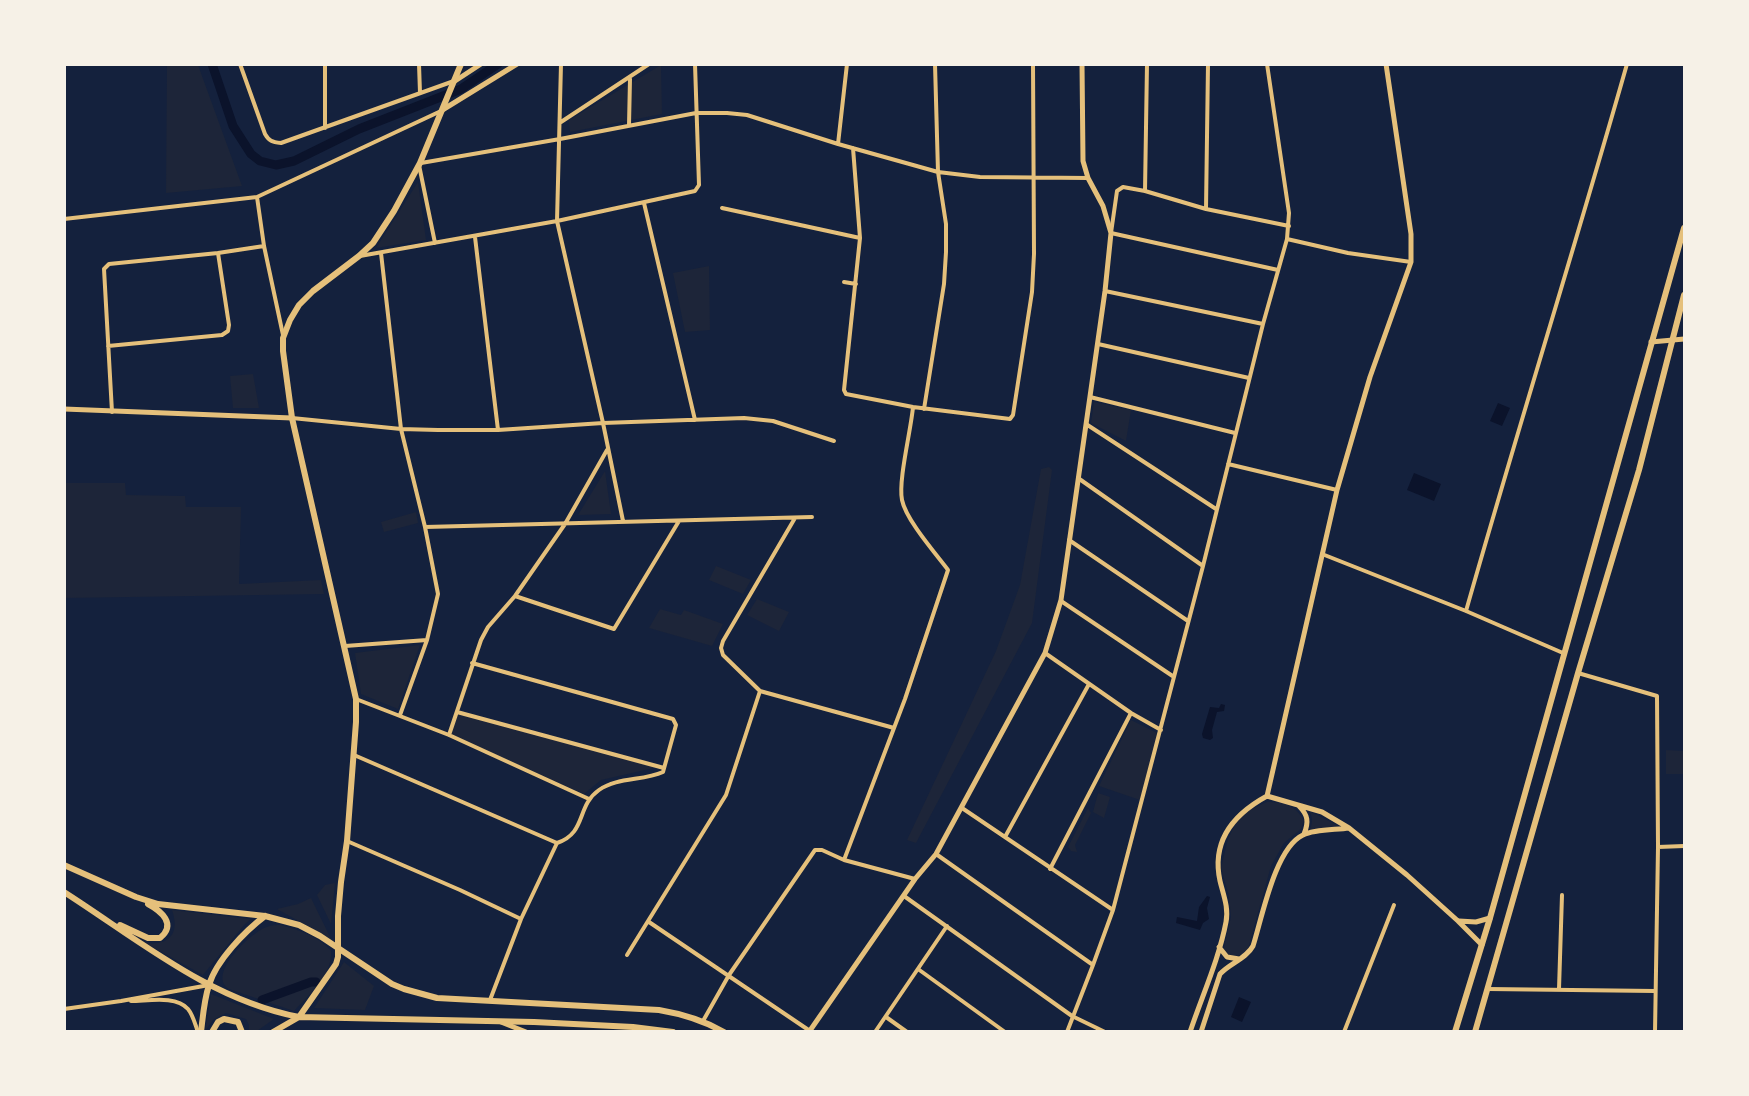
<!DOCTYPE html>
<html>
<head>
<meta charset="utf-8">
<style>
  body { margin:0 }
  #map { position:relative; width:1749px; height:1096px; overflow:hidden; background:#14213d; font-family:"DejaVu Sans",sans-serif }
  canvas { display:block }
  .frame { position:absolute; inset:0; border:66px solid #f6f1e7; pointer-events:none }
</style>
</head>
<body>
<div id="map">
<canvas width="1749" height="1096"></canvas>
<div class="frame"></div>
</div>
<script>
const g = document.querySelector('canvas').getContext('2d');
g.lineJoin = 'round';
function fill(path, color) {
  g.fillStyle = color;
  g.fill(path, 'evenodd');
}
function stroke(path, color, width, dash) {
  g.strokeStyle = color;
  g.lineWidth = width;
  g.lineCap = dash ? 'butt' : 'round';
  g.setLineDash(dash || []);
  g.stroke(path);
}
fill(new Path2D(`
  M 167,65 L 198,65 L 242,186 L 166,193 Z
  M 661,65 L 662,114 L 570,132 L 569,120 Z
  M 418,182 L 426,240 L 376,248 Z
  M 709,266 L 710,330 L 685,332 L 673,273 Z
  M 253,374 L 259,408 L 233,408 L 230,376 Z
  M 1094,402 L 1131,410 L 1126,441 L 1091,423 Z
  M 1049,467 L 1052,470 L 1032,623 L 916,843 L 907,840 L 996,651 L 1020,585 L 1041,469 Z
  M 605,471 L 611,514 L 578,515 Z
  M 64,483 L 125,483 L 126,495 L 185,496 L 186,507 L 241,507 L 239,584 L 321,580 L 324,594 L 65,598 Z
  M 416,512 L 418,523 L 384,532 L 381,522 Z
  M 716,566 L 751,580 L 743,594 L 709,580 Z
  M 757,599 L 789,612 L 779,631 L 747,615 Z
  M 660,609 L 681,615 L 684,610 L 723,624 L 712,646 L 649,628 Z
  M 420,645 L 398,709 L 361,694 L 355,653 Z
  M 458,713 L 658,767 L 601,780 L 584,794 L 450,735 Z
  M 1131,720 L 1157,733 L 1140,800 L 1099,786 Z
  M 1666,750 L 1684,751 L 1684,774 L 1666,774 Z
  M 1098,793 L 1110,797 L 1104,818 L 1093,812 Z
  M 1267,802 C 1285,802 1294,805 1304,820 L 1301,829 L 1284,843 L 1271,866 L 1248,949 C 1241,956 1235,958 1226,955 L 1223,951 L 1231,917 L 1229,896 L 1221,868 L 1228,839 L 1240,814 Z
  M 1088,808 L 1091,813 L 1075,845 L 1077,852 L 1071,851 L 1068,847 Z
  M 1309,811 L 1339,826 L 1309,831 C 1313,823 1313,818 1309,811 Z
  M 335,883 L 331,924 L 317,895 L 325,885 Z
  M 311,898 L 331,939 L 277,909 L 298,904 Z
  M 172,910 L 251,919 L 244,925 L 203,975 L 145,943 C 170,946 180,933 172,910 Z
  M 281,925 C 298,930 319,936 331,951 C 333,974 309,995 294,1011 L 229,989 C 206,975 251,932 267,927 C 271,925 277,925 281,925 Z
  M 344,962 L 374,986 L 365,1010 L 314,1008 Z
  M 211,994 L 274,1019 L 257,1031 L 249,1031 L 249,1025 L 246,1019 L 226,1013 L 213,1020 L 205,1031 Z`), '#1d2539');
fill(new Path2D(`
  M 1498,403 L 1510,408 L 1502,426 L 1490,421 Z
  M 1414,473 L 1441,484 L 1434,501 L 1407,490 Z
  M 1221,704 L 1225,705 L 1224,711 L 1217,712 L 1212,730 L 1213,738 L 1210,740 L 1203,738 L 1202,734 L 1210,707 L 1219,708 Z
  M 1207,896 L 1210,897 L 1207,908 L 1209,919 L 1203,923 L 1200,930 L 1176,923 L 1177,917 L 1197,921 L 1199,907 Z
  M 1239,997 L 1251,1002 L 1242,1022 L 1231,1017 Z`), '#0b132b');
stroke(new Path2D(`
  M 212,64 L 233,126 L 251,154 L 260,161 L 276,165 L 294,161 L 359,129 L 461,89 L 498,64
  M 262,1000 L 311,982 L 316,982`), '#0b132b', 9);
stroke(new Path2D(`
  M 240,64 L 265,134 C 269,141 272,142 281,143 L 454,81
  M 419,64 L 420,93
  M 561,64 L 557,221 L 603,423 L 623,521
  M 561,122 L 649,64
  M 629,125 L 630,79
  M 325,128 L 325,64
  M 838,144 L 847,64
  M 853,148 L 860,238 L 844,390 L 846,394 L 913,407 L 1010,419 L 1013,415 L 1032,292 L 1034,254 L 1033,64
  M 421,163 L 560,139 L 696,113 L 727,113 L 747,115 L 838,144 L 938,172 L 980,177 L 1088,178
  M 419,165 L 435,243
  M 1145,191 L 1147,64
  M 257,197 L 264,246 L 283,335
  M 644,203 L 695,420
  M 722,208 L 860,238
  M 1206,209 L 1208,64
  M 64,219 L 257,197 L 441,111
  M 475,237 L 498,430
  M 1287,239 L 1348,253 L 1411,262
  M 381,253 L 401,429 L 425,527 L 438,594 L 427,640 L 400,715
  M 360,256 L 557,221 L 695,191 L 699,185 L 695,64
  M 1278,270 L 1111,233 L 1117,191 L 1123,187 L 1145,191 L 1206,209 L 1289,226
  M 844,282 L 856,284
  M 1105,291 L 1263,324
  M 1098,344 L 1249,378
  M 108,346 L 222,335 L 228,331 L 229,325 L 218,253
  M 1090,397 L 1235,433
  M 924,409 L 944,284 L 946,252 L 946,224 L 938,172 L 935,64
  M 112,412 L 104,269 L 109,264 L 218,253 L 264,246
  M 292,418 L 401,429 L 438,430 L 498,430 L 603,423 L 744,418 L 773,421 L 834,441
  M 1086,424 L 1216,509
  M 1228,464 L 1337,490
  M 1078,478 L 1203,566
  M 795,518 L 723,641 L 721,648 L 723,655 L 760,691 L 894,728
  M 425,527 L 812,517
  M 1069,540 L 1188,621
  M 1322,554 L 1466,611 L 1563,653
  M 515,596 L 614,629 L 679,521
  M 1061,601 L 1174,677
  M 1466,611 C 1518,428 1575,247 1627,64
  M 345,646 L 427,640
  M 1045,653 L 1131,713 L 1161,730
  M 472,663 L 673,719 L 676,725 L 663,772 C 643,781 617,777 599,790 C 576,806 587,833 557,843 L 521,919 L 490,1000
  M 1578,673 L 1657,696 L 1658,847 L 1655,1032
  M 356,699 L 449,735 L 589,799
  M 457,712 L 664,768
  M 449,735 L 481,640 L 488,627 L 515,596 L 565,524 L 607,450
  M 354,755 L 557,843
  M 962,808 L 1113,910
  M 1005,837 L 1089,684
  M 347,841 L 460,890 L 521,919
  M 1658,847 L 1684,846
  M 936,854 L 1093,965
  M 844,860 L 905,699 L 948,570 C 936,554 906,520 902,500 C 898,481 911,430 913,407
  M 1050,869 L 1131,713
  M 904,896 L 1072,1016 L 1105,1032
  M 649,922 L 810,1031
  M 627,955 L 726,795 L 760,691
  M 918,969 L 1005,1032
  M 1488,989 L 1655,991
  M 1559,989 L 1562,895
  M 131,1001 C 148,1001 176,995 188,1009 C 193,1015 195,1024 198,1032
  M 64,1009 L 121,1001 L 209,985
  M 886,1017 L 907,1032
  M 703,1021 L 729,975 L 815,850 L 822,850 L 844,860 L 915,879
  M 875,1032 L 947,926
  M 1067,1032 L 1093,965 L 1113,910 L 1203,566 L 1263,324 L 1287,239 L 1289,213 L 1267,64
  M 1344,1032 L 1394,905`), '#e5c07b', 4);
stroke(new Path2D(`
  M 455,81 L 481,64
  M 444,109 L 517,64
  M 1651,342 L 1684,339
  M 64,409 L 292,418
  M 1267,796 L 1337,490 L 1370,377 L 1411,262 L 1411,234 L 1386,64
  M 1267,796 L 1322,812 L 1349,828 L 1407,875 L 1458,921 L 1482,945
  M 1299,806 C 1308,815 1309,822 1304,834
  M 1459,921 L 1476,922 L 1490,918
  M 1219,947 L 1227,957 L 1239,959
  M 501,1022 L 526,1032
  M 809,1032 L 915,879 L 936,854 L 1045,653 L 1061,600 L 1105,291 L 1111,233 L 1103,206 L 1088,178 L 1083,161 L 1082,64
  M 1190,1032 C 1202,996 1219,959 1226,922 C 1229,908 1223,894 1220,881 C 1211,840 1234,814 1267,796
  M 1201,1032 L 1220,974 C 1230,963 1246,959 1253,946 C 1262,918 1275,848 1303,835 C 1315,829 1335,830 1349,828`), '#e5c07b', 5);
stroke(new Path2D(`
  M 64,865 L 136,897 L 158,904 L 265,916 L 299,925 L 320,936 L 392,984 L 404,989 L 437,998 L 659,1010 C 683,1014 703,1020 724,1032
  M 64,892 C 139,940 210,1000 299,1017 L 534,1022 L 633,1027 L 673,1032
  M 120,925 L 148,938 L 160,938 C 177,924 161,911 148,904
  M 201,1032 C 203,1016 204,1000 209,985 C 216,961 245,931 265,916
  M 212,1032 L 218,1022 L 224,1019 L 238,1022 L 242,1032
  M 273,1032 L 299,1017 L 336,964 L 338,957 L 338,916 L 341,882 L 347,841 L 356,722 L 356,699 L 292,418 L 283,351 L 283,338 L 290,320 L 299,305 L 313,291 L 359,256 L 373,243 L 394,211 L 420,163 L 461,64
  M 1455,1032 L 1490,918 L 1684,228
  M 1475,1032 L 1578,673 L 1639,470 L 1684,295`), '#e5c07b', 6);
</script>
</body>
</html>
